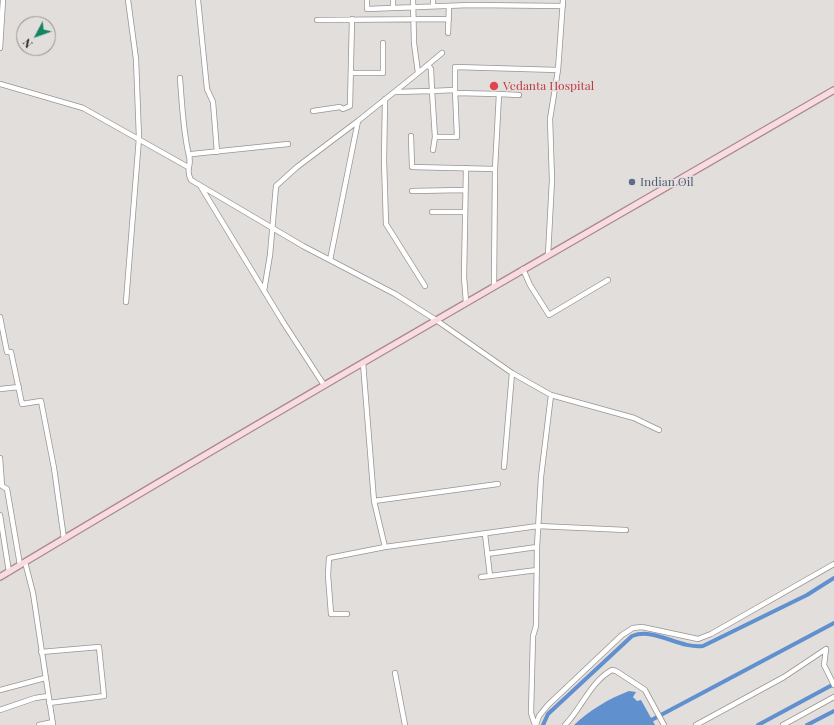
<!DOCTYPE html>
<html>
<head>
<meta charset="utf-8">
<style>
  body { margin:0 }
  #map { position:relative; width:834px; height:725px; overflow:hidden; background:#e2dedb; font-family:"Playfair Display",serif }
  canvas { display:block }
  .north { position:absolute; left:16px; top:16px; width:40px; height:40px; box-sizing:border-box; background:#e2dedb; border:1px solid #92908d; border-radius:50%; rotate:229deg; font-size:11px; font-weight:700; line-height:16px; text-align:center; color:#1b1a19 }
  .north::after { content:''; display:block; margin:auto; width:14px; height:18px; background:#138564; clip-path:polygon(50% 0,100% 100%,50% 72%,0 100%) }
</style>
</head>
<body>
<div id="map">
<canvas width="834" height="725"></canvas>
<div class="north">N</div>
</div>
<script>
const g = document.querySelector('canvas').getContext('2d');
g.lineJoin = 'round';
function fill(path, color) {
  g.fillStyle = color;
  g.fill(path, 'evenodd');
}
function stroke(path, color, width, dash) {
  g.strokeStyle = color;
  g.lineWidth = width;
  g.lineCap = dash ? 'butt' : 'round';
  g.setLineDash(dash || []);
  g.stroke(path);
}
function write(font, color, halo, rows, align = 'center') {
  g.font = font + ' "Playfair Display",serif';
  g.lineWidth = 3;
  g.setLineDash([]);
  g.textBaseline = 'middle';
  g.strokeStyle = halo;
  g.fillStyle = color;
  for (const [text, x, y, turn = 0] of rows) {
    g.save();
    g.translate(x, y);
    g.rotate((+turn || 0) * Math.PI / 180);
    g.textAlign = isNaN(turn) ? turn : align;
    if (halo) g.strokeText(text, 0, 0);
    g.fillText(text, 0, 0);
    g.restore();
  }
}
fill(new Path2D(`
  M 629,691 L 636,692 L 633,697 L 637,701 L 641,700 L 655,725 L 574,725 C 590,710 608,699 629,691 Z`), '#6090ce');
stroke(new Path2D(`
  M 543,725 L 548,714 L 632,636 C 655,627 679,649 703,646 L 807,595 L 834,578
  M 642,725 L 834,623
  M 758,725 L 834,684
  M 807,725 L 834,711`), '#6090ce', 4);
const minor = new Path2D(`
  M 198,0 L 207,89 L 213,102 L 217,152
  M 367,0 L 367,9 L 470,5 L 563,6
  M 393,0 L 393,8
  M 413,0 L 414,43 L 418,73 L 442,53
  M 433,0 L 433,6
  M 317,20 L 449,19
  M 448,33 L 449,6
  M 0,48 L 3,0
  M 351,73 L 383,73 L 383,43
  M 180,78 C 182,104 183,131 189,156 C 192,166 185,169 191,180 L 303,246 L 395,294 L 436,320 L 512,373 L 551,395 L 634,418 L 659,430
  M 0,84 L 83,108 L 188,167
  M 455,90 L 455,67 L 558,70
  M 395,92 L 432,91 L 435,137 L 457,137 L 455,90 L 432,91 L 431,69 L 428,65
  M 455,93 L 499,94
  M 385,99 L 384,160 L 386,224 L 425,286
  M 313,111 L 340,107 L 343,109 L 350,106 L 352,19
  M 358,121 L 418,73
  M 411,136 L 412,167 L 495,169
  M 433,150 L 435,137
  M 189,156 L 192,154 L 288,144
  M 201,187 L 283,322 L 324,385
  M 412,191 L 465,190
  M 432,212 L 465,212
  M 548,255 L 552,180 L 550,119 L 558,70 L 563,0
  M 523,269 L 530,285 L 549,315 L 608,280
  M 494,286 L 495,169 L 499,94 L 519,95
  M 264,291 L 270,255 L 276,186 L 297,167 L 358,121 L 330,260
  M 126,302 L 139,138 L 136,59 L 128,0
  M 466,302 L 464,277 L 466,168
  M 0,317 L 7,352 L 11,352 L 22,404 L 41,401 L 54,468 L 64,539
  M 363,363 L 374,501 L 385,547
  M 0,389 L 19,387
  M 0,458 L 2,486 L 7,489 L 20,565
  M 504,467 L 512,373
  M 374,501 L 498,484
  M 0,515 L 9,572
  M 485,534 L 490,576 L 537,570
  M 487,554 L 537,547
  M 25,562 L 33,593 L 53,725
  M 481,577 L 490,576
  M 347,614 L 331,614 L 328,575 L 329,558 L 385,547 L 538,526 L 626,530
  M 826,649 L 824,665 L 834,685
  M 41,652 L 99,647 L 104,696 L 49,703
  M 395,673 L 405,725
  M 0,690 L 45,678
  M 0,710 L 35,698 L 48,696
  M 39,725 L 53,722
  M 535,725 L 531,713 L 533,636 L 536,626 L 537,547 L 541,477 L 551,395
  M 536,725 L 539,716 L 548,705 L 622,635 L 633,628 L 642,627 L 698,639 L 711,634 L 834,564
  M 565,725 C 581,709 591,681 612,670 L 616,671 L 645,690 L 664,725
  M 696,725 L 784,677 L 826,649
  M 783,725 L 834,697`);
const major = new Path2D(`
  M 0,577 C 276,411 555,252 834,90`);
stroke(minor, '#989492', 6);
stroke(major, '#a9898f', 8);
stroke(minor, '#fff', 4.5);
stroke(major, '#f9dce2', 5.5);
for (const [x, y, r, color] of [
  [494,86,5,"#e0444e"],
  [632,182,4,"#5c6f8a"]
]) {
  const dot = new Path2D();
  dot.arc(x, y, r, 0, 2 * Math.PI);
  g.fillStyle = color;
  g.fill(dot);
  stroke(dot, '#e2dedb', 1.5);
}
write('12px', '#be3a42', '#e2dedb', [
  ["Vedanta Hospital",503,86]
], 'left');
write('12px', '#4e5e75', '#e2dedb', [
  ["Indian Oil",640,182]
], 'left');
</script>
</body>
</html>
